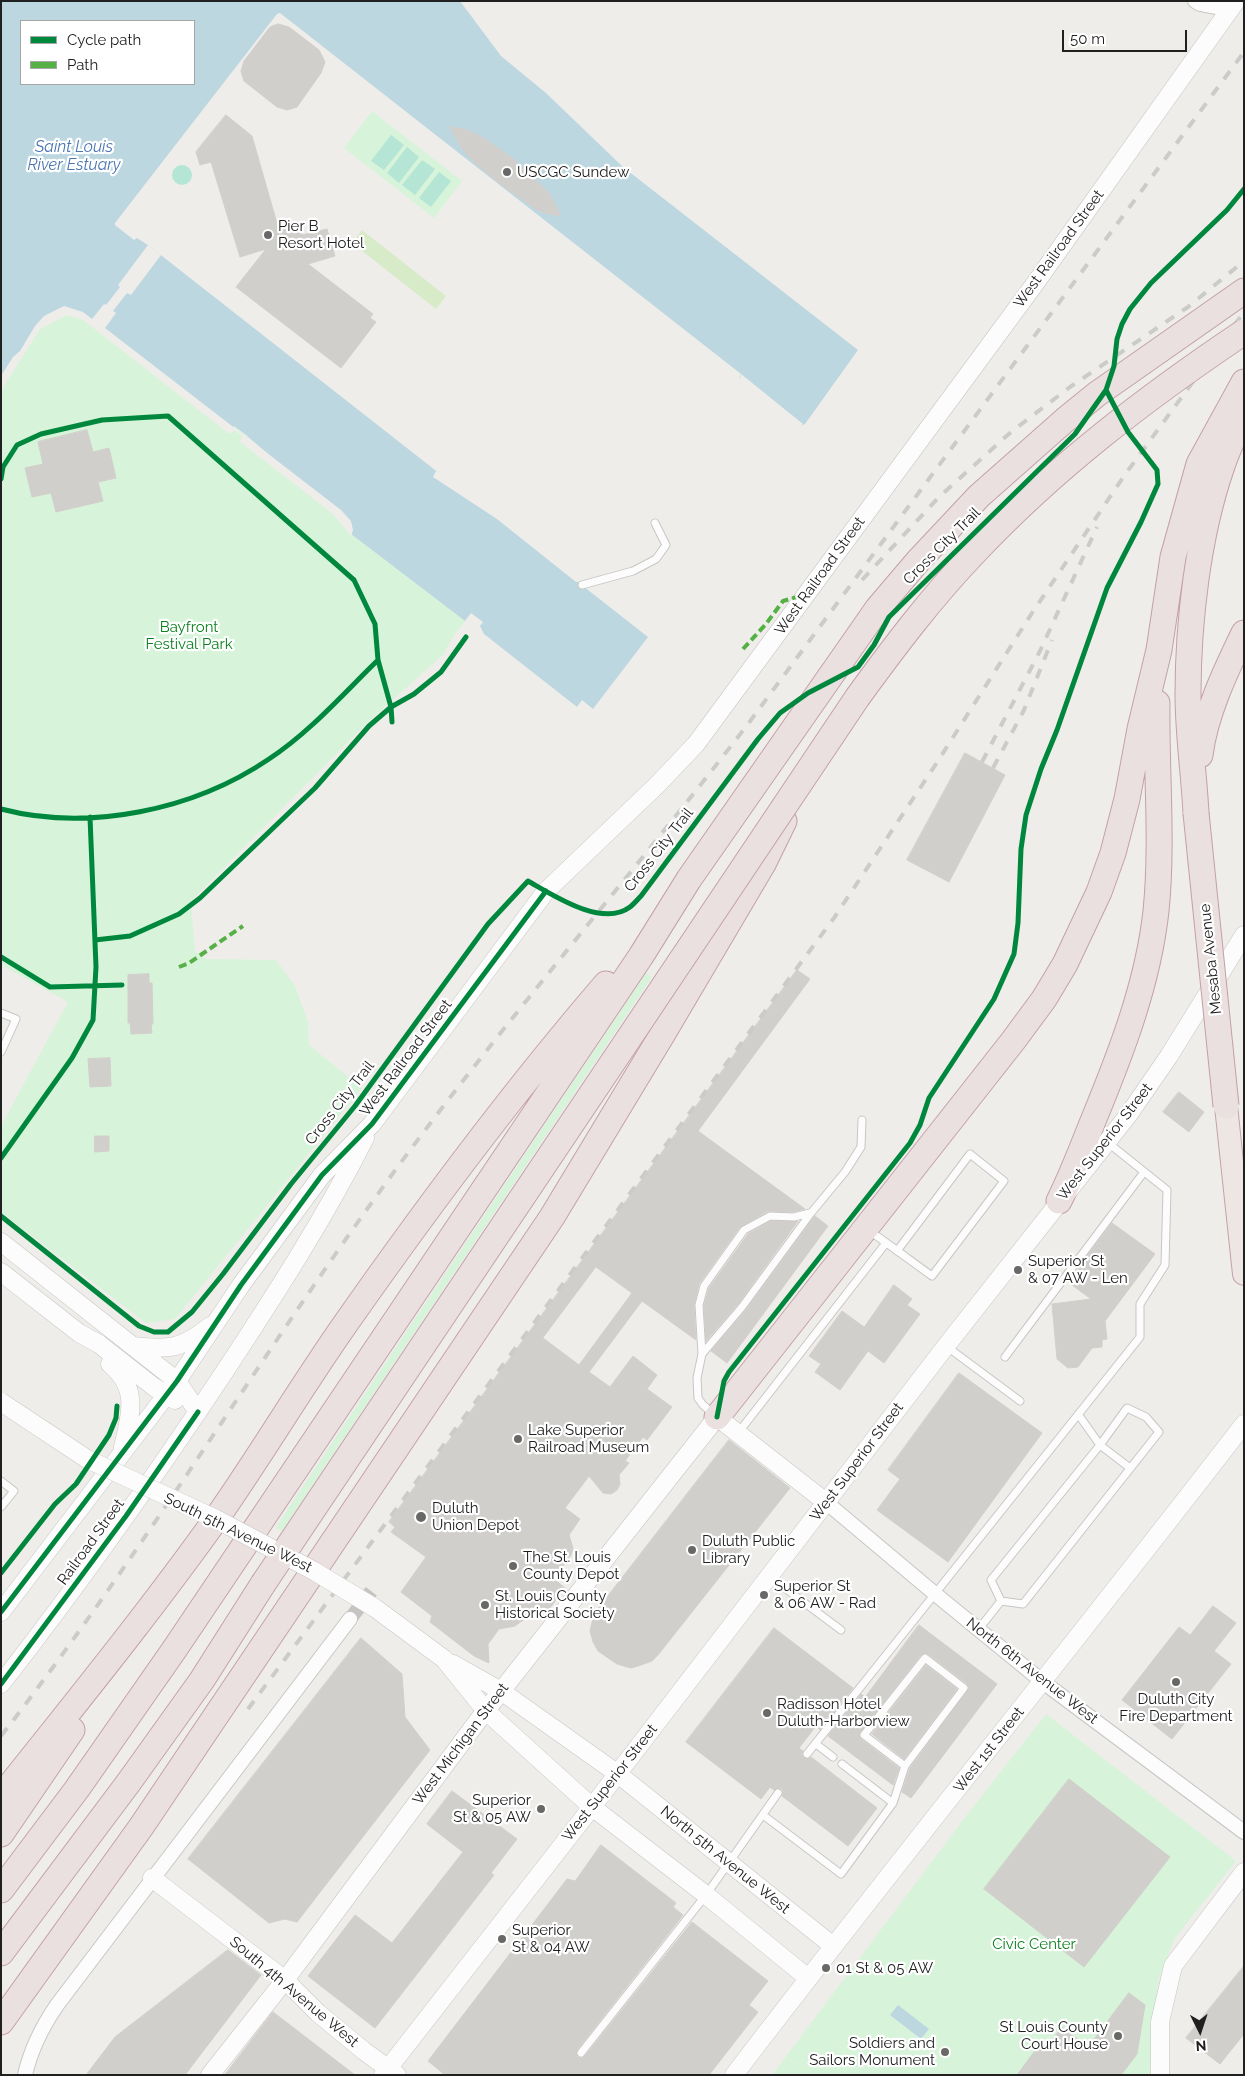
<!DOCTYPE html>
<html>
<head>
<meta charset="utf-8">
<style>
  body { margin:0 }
  #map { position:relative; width:1245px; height:2076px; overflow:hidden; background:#efede9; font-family:Raleway,sans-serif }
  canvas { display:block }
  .frame { position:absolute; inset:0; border:2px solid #202020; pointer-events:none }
  .legend { position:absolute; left:20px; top:20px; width:175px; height:65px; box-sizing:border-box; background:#fff; border:1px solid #a6a6a6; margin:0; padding:6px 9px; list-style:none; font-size:15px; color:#202020 }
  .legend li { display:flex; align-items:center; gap:10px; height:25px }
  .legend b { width:25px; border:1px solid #a6a6a6 }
  .north { position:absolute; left:1175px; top:2006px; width:50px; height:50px; -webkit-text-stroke:4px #fff; paint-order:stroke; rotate:176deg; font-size:14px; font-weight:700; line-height:20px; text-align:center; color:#202020 }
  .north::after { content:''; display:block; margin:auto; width:18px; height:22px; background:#202020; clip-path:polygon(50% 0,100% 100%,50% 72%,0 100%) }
  .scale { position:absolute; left:1062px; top:30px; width:125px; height:22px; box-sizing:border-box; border:2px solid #202020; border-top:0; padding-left:6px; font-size:15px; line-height:18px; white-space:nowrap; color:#202020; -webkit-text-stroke:4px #fff; paint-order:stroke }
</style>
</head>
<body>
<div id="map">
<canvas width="1245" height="2076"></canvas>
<div class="frame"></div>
<ul class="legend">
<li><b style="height:6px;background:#00873e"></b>Cycle path</li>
<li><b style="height:6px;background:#55b145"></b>Path</li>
</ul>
<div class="north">N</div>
<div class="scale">50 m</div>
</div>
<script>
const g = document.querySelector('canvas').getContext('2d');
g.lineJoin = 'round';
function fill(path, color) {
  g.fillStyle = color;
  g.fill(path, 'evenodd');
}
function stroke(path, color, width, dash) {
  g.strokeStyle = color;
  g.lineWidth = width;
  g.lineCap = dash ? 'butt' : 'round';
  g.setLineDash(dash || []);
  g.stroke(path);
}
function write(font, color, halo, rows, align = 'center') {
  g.font = font + ' Raleway,sans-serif';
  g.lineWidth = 4.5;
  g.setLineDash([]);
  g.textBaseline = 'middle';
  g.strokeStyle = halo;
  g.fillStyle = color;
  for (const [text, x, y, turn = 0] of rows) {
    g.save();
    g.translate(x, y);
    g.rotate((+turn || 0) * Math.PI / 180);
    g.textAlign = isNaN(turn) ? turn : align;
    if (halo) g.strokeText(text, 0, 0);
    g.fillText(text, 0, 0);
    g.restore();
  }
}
fill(new Path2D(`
  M 362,230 L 446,296 L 436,309 L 352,243 Z`), '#d8ebc8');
fill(new Path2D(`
  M 372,111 L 462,181 L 434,218 L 344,148 Z
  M 67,313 L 84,318 L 234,426 L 335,512 L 351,534 L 465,621 L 454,635 L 444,654 L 369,721 L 191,901 L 195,951 L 206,959 L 276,960 L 295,986 L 308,1022 L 309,1045 L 362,1088 L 175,1319 L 146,1323 L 1,1212 L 1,1126 L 68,1002 L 1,965 L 1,389 L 39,327 Z
  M 646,973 L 652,977 L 282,1531 L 275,1528 Z
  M 1046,1714 L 1236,1861 L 1175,1938 L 1159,1978 L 1153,2019 L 1150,2075 L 772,2075 L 966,1816 Z`), '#d7f4da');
fill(new Path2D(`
  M 391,135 L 404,145 L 384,170 L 371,161 Z
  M 407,147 L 419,157 L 399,183 L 387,173 Z
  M 422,160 L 435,169 L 415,195 L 402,185 Z
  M172 175a10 10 0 1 1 20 0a10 10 0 1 1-20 0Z
  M 439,172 L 451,181 L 431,207 L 419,198 Z`), '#b5e5d5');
fill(new Path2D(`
  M 1,1 L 460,1 L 501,56 L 546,93 L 623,167 L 858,350 L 805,424 L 801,426 L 739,378 L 741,374 L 280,13 L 277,14 L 115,223 L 115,225 L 134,240 L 137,238 L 148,245 L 648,637 L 593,709 L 582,700 L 577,707 L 484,634 L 480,626 L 483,622 L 471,613 L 465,621 L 351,534 L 335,512 L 246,435 L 234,426 L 230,431 L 84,318 L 67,313 L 39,327 L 1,389 ZM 21,21 L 194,21 L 194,84 L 21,84 Z
  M 898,2005 L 929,2029 L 921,2039 L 890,2015 Z`), '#bdd7e1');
fill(new Path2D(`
  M 148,245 L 161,255 L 131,295 L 127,293 L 113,311 L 116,313 L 105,328 L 341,510 L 351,521 L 353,530 L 351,536 L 333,514 L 240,442 L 242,436 L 234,430 L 231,433 L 228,433 L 83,320 L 67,315 L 40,329 L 1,391 L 1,376 L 13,357 L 20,351 L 35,326 L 44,316 L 64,306 L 83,312 L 92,319 L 104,304 L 106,305 L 120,287 L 118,285 Z
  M 741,374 L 803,424 L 800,428 L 739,381 Z
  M 436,471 L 444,474 L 581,581 L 576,582 L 497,519 L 433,477 Z`), '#efede9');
const building = new Path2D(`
  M 278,24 L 289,27 L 319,50 L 325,62 L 321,73 L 297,107 L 287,110 L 277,107 L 244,81 L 241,71 L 244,61 L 270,27 Z
  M 226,115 L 252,136 L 278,227 L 298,222 L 302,235 L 327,229 L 335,256 L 308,264 L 373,314 L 370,318 L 376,322 L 341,368 L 236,287 L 266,249 L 240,257 L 211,162 L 200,165 L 196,152 Z
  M 450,127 L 464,129 L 482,137 L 512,158 L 549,193 L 561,216 L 544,213 L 536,209 L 499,183 L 474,162 L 463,150 Z
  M 87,430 L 93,452 L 109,448 L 116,478 L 98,482 L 103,501 L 56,512 L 51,493 L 32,497 L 25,468 L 43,464 L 38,442 Z
  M 965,753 L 1005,775 L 949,882 L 907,860 Z
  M 797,970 L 810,979 L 698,1131 L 805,1209 L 793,1212 L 768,1211 L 740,1227 L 699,1284 L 694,1305 L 696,1340 L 642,1301 L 589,1372 L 610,1387 L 633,1356 L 657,1375 L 647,1389 L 672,1407 L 647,1440 L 643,1437 L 625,1461 L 629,1463 L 619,1475 L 620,1484 L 617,1490 L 611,1494 L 603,1493 L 589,1476 L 565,1508 L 580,1519 L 569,1535 L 573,1548 L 571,1555 L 554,1579 L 565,1588 L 547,1612 L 536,1604 L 526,1618 L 515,1626 L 499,1629 L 488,1644 L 489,1663 L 474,1656 L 430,1622 L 432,1616 L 401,1592 L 426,1557 L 391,1532 L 395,1527 L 389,1522 ZM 596,1267 L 632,1293 L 579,1365 L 543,1338 Z
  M 149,974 L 149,983 L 152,983 L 153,1024 L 151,1024 L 152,1033 L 131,1034 L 130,1023 L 128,1023 L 128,975 Z
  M 110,1058 L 111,1086 L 90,1087 L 88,1059 Z
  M 1179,1092 L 1204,1112 L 1189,1132 L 1163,1112 Z
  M 95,1136 L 109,1136 L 109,1151 L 95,1152 Z
  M 815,1216 L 828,1226 L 727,1363 L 711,1351 L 746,1310 Z
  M 771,1221 L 798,1221 L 738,1304 L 706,1341 L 704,1306 L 709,1288 L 748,1234 Z
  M 1112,1223 L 1155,1254 L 1105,1321 L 1107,1339 L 1102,1340 L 1102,1347 L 1092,1348 L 1078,1367 L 1068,1368 L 1057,1359 L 1052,1304 L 1091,1299 L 1068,1282 Z
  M 894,1285 L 912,1299 L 907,1305 L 920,1314 L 884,1363 L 868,1351 L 840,1390 L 815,1372 L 821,1364 L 809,1356 L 842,1311 L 864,1327 Z
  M 959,1373 L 1042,1433 L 948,1562 L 877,1510 L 900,1479 L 888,1470 Z
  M 729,1440 L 790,1488 L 658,1655 L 652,1661 L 638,1666 L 631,1668 L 617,1664 L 598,1651 L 593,1642 L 590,1631 L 594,1614 Z
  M 1213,1606 L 1236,1623 L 1214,1651 L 1231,1664 L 1172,1739 L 1122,1700 L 1179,1627 L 1190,1635 Z
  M 919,1625 L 997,1684 L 911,1798 L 902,1792 L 910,1768 L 969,1689 L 967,1684 L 928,1654 L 921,1655 L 859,1734 L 861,1739 L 899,1768 L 893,1785 L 828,1736 L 861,1694 L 865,1697 Z
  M 774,1628 L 853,1688 L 820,1730 L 816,1726 L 799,1748 L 803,1751 L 802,1755 L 804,1758 L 811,1757 L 877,1808 L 848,1846 L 782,1796 L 783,1791 L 781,1788 L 774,1790 L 770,1787 L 761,1799 L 686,1742 Z
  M 361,1638 L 402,1674 L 405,1717 L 430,1750 L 297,1922 L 285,1919 L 269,1923 L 188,1859 Z
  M 926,1665 L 957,1689 L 904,1759 L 872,1734 Z
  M 1069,1779 L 1170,1857 L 1084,1967 L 984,1889 Z
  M 452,1791 L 517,1839 L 491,1873 L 494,1875 L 375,2028 L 308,1976 L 355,1915 L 392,1943 L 463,1852 L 427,1824 Z
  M 601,1845 L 676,1903 L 673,1907 L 683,1915 L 577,2050 L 577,2057 L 581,2058 L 585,2056 L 692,1922 L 768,1981 L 749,2005 L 758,2012 L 709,2075 L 445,2075 L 428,2061 L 567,1879 L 575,1881 Z
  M 228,1950 L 261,1975 L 185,2075 L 86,2075 L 115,2037 Z
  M 1244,1966 L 1244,2034 L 1220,2064 L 1186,2038 Z
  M 1129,1993 L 1145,2005 L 1137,2054 L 1121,2075 L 1017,2075 L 1040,2044 L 1048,2045 L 1062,2027 L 1088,2047 Z
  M 273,2012 L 355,2075 L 225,2075 Z`);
fill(building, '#d1cfcc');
stroke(building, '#d2cfca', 1);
stroke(new Path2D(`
  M 350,1619 L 373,1589`), '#c6c4c1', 14, [14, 7]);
const service = new Path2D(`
  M 582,585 L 633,571 L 656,559 L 666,545 L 655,523
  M 1,1013 L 16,1019 L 1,1052
  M 868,1230 C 890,1245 911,1261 932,1276 L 1004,1181 L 970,1154 L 897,1251
  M 946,1346 L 1020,1401
  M 702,1354 L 742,1307 L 811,1213 L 845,1172 L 861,1147 L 862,1120
  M 1005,1357 L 1144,1172
  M 1127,1408 L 1146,1417 L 1159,1432 L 1023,1604 L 1001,1601 L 991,1580 L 1100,1445 Z
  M 1078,1414 L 1100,1445 L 1130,1468
  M 715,1415 L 703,1405 L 698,1398 L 697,1378 L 702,1354 L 699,1305 L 704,1286 L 744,1230 L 770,1216 L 794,1217 L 810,1213
  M 738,1433 L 886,1243
  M 1,1481 L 14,1491 L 1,1507
  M 770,1577 L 841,1630
  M 978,1630 L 1001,1601
  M 816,1744 L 833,1757
  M 807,1754 L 1140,1337 L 1140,1304 L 1165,1265 L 1167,1190 L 1107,1142
  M 893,1803 L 905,1766 L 964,1688 L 925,1658 L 864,1735 L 905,1766
  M 763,1815 L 841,1874 L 893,1803 L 842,1764
  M 581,2053 L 706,1895 L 778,1793`);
const minor = new Path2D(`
  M 1195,1 L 1200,4 L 1231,10
  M 827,1503 L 934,1593 L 1043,1682 L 1244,1832
  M 25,2075 C 31,2048 42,2027 57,2005 L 350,1619`);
const tertiary = new Path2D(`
  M 1,1242 L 177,1381 L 198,1412
  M 1,1272 L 79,1333 L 99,1344 L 154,1387 L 175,1400
  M 133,1346 C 169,1350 182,1349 210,1326
  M 110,1364 C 139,1388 131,1414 123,1447
  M 1,1612 L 177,1381 L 241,1285 L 322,1175 L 372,1124 L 546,891 L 656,786 L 696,744 L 1034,285 L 1236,1
  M 444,1659 L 486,1711 L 592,1807 L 706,1895 L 808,1978
  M 453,1664 L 501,1691 L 618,1774 L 833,1946
  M 1,1684 C 80,1583 154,1478 225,1371 C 275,1295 324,1219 365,1138
  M 152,1878 L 285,1980 L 318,2013 L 364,2051 L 397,2075
  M 210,2075 L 285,1980 L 480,1718 L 717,1417 L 827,1503
  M 383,2075 L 592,1807 L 946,1346 L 1129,1114 L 1169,1056 L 1244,935
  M 734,2075 C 901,1856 1076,1642 1244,1424
  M 1160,2075 L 1160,2022 L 1173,1966 L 1244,1872`);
const trunk = new Path2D(`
  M 1226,1106 L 1244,1274`);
const motorway = new Path2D(`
  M 1200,755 C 1205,714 1226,670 1244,633
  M 1196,813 C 1194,774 1188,734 1188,695 C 1188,622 1198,535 1222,466 C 1228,448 1236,431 1244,414
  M 1059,1201 C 1072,1175 1082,1148 1093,1121 C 1121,1053 1148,984 1156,911 C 1163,842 1156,772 1157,703
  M 717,1417 L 1013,1041 L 1044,999 L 1065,964 L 1099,892 L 1113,853 L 1127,799 L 1140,729 L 1159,650 L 1173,557 L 1199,464 L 1244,382
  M 1,1797 C 74,1705 148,1614 216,1519 C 261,1455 301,1387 346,1323 C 428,1206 513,1092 606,984
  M 1,1834 L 72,1730
  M 1,1890 L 77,1789 L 174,1650 L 641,956 L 689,879 L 825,684 L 878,608 L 918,561 L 979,496 L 1065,420 L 1097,394 L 1244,291
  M 1,1953 L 129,1782 L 202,1680 L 263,1584
  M 1,2022 L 141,1827 L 552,1217 L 662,1035 L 763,864 L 784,821`);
stroke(service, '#c7c6c5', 9);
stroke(minor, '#c7c6c5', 16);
stroke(tertiary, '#c7c6c5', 19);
stroke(trunk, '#c4a0a8', 24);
stroke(motorway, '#c4a0a8', 27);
stroke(service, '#fdfcfc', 7);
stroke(minor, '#fdfcfc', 14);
stroke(tertiary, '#fdfcfc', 18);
stroke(trunk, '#eee6e3', 22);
stroke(motorway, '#ebe0e0', 25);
stroke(new Path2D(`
  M 862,580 L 939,497 L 1011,432 L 1070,387 L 1188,307 L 1244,261
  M 982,762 L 1040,651 L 1097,527
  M 993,768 L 1024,710 L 1052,640
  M 248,1709 L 834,918 L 936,764 L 1032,613 L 1124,476 L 1244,312
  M 1,1736 C 132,1568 242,1385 365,1212 C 485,1043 622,888 748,724 L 1244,52`), '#cbcbca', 4, [10, 10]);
const tertiaryBridge = new Path2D(`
  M 1,1402 L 87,1459 L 216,1519 L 314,1571 L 375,1608 L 444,1659`);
const motorwayBridge = new Path2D(`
  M 1196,813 L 1226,1106
  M 263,1584 L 857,698 C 894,647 931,598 974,553 C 1054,468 1147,397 1244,332`);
stroke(tertiaryBridge, '#c7c6c5', 19, []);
stroke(motorwayBridge, '#c4a0a8', 27, []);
stroke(tertiaryBridge, '#fdfcfc', 18);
stroke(motorwayBridge, '#ebe0e0', 25);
stroke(new Path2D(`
  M 743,649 L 766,624 L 783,601 L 807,594
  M 179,967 L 189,963 L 243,926`), '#55b145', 4, [8, 4]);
stroke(new Path2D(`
  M 1,479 L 3,467 L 17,445 L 41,434 L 102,420 L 168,416 L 354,580 L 375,624 L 378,660 C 343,694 310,732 269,759 C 194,810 89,832 1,809
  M 378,660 L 391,707 L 392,722
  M 95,940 L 130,936 L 179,914 L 200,898 L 315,788 L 369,726 L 391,707 L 414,694 L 441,672 L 466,637
  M 1,957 L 50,987 L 122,985
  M 1,1158 L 72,1058 L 93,1020 L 96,967 L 90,817
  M 1,1216 L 139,1326 L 154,1332 L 168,1332 L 192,1312 L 223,1274 L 291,1184 L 355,1106 L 488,924 L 528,881 C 553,895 602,928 630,907 C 634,904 638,899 641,896 L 758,739 L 780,713 L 808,693 L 858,667 L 874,645 L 889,617 L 1075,434 L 1106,390 L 1114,366 L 1117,339 L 1122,324 L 1130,309 L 1151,283 L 1227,210 L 1244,189
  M 717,1417 L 724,1381 L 729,1372 L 910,1143 L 920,1125 L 929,1098 L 994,999 L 1014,954 L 1018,923 L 1021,849 L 1026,815 L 1041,769 L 1057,730 L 1107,588 L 1141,522 L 1158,484 L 1157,470 L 1128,432 L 1106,390
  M 1,1573 L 55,1504 L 76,1484 L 109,1435 L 116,1418 L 117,1406
  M 1,1612 L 177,1381 L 241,1285 L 322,1175 L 372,1124 L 546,891
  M 1,1684 L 126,1516 L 198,1412`), '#00873e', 5);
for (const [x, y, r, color] of [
  [507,172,5,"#686866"],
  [268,235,5,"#686866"],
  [1018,1270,5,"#686866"],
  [518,1439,5,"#686866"],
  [421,1517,6,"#686866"],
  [692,1550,5,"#686866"],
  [513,1566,5,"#686866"],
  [764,1595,5,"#686866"],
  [485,1605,5,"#686866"],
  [1176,1682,5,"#686866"],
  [767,1713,5,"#686866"],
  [541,1809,5,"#686866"],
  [502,1939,5,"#686866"],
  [826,1968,5,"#686866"],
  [1118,2036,5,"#686866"],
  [945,2052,5,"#686866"]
]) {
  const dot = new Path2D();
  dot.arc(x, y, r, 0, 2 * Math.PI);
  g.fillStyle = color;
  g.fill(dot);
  stroke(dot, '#fff', 2);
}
write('15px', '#202020', '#fff', [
  ["USCGC Sundew",517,172],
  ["Pier B",278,226],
  ["Resort Hotel",278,243],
  ["Superior St",1028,1261],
  ["& 07 AW - Len",1028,1278],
  ["Lake Superior",528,1430],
  ["Railroad Museum",528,1447],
  ["Duluth",432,1508],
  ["Union Depot",432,1525],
  ["Duluth Public",702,1541],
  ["Library",702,1558],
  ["The St. Louis",523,1557],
  ["County Depot",523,1574],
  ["Superior St",774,1586],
  ["& 06 AW - Rad",774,1603],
  ["St. Louis County",495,1596],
  ["Historical Society",495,1613],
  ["Duluth City",1176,1699,"center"],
  ["Fire Department",1176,1716,"center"],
  ["Radisson Hotel",777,1704],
  ["Duluth-Harborview",777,1721],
  ["Superior",531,1800,"right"],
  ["St & 05 AW",531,1817,"right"],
  ["Superior",512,1930],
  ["St & 04 AW",512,1947],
  ["01 St & 05 AW",836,1968],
  ["St Louis County",1108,2027,"right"],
  ["Court House",1108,2044,"right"],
  ["Soldiers and",935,2043,"right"],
  ["Sailors Monument",935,2060,"right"]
], 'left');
write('15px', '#202020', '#fff', [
  ["West Railroad Street",1059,249,-54],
  ["Cross City Trail",942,546,-45],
  ["West Railroad Street",820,576,-54],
  ["Cross City Trail",659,850,-52],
  ["Mesaba Avenue",1211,959,-96],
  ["West Railroad Street",406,1058,-53],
  ["Cross City Trail",340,1103,-52],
  ["West Superior Street",1105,1142,-52],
  ["West Superior Street",857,1462,-53],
  ["South 5th Avenue West",238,1533,26],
  ["Railroad Street",91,1542,-54],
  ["North 6th Avenue West",1032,1671,38],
  ["West Michigan Street",461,1744,-53],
  ["West 1st Street",989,1750,-52],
  ["West Superior Street",610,1783,-52],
  ["North 5th Avenue West",725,1860,39],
  ["South 4th Avenue West",294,1992,40]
]);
write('15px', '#0b811f', '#fff', [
  ["Bayfront",189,627],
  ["Festival Park",189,644],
  ["Civic Center",1034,1944]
]);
write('italic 16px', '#4b75b1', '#fff', [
  ["Saint Louis",74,147],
  ["River Estuary",74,165]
]);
</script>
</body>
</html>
